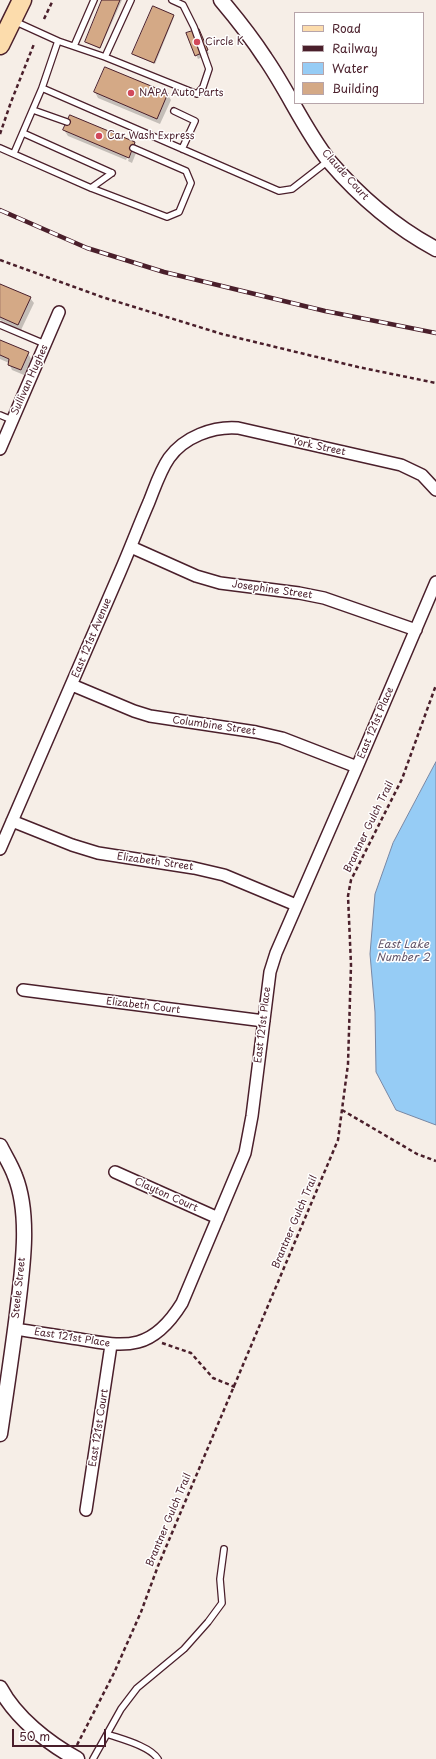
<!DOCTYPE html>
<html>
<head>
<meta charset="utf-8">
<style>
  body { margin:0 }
  #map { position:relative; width:436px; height:1759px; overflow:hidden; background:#f6eee7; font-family:"Playpen Sans",sans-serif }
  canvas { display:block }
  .legend { position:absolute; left:294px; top:12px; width:130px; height:92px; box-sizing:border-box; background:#fff; border:1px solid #b7a5aa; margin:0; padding:5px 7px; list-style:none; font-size:12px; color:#4a1f2b }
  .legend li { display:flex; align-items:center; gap:8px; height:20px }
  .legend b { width:20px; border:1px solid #b7a5aa }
  .scale { position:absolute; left:12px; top:1729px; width:94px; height:18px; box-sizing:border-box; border:2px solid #4a1f2b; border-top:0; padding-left:5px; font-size:12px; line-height:14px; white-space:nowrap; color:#4a1f2b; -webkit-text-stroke:3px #fff; paint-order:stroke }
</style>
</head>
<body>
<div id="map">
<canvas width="436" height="1759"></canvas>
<ul class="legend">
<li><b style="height:5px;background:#fcdcac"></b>Road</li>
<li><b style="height:5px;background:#4a1f2b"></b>Railway</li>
<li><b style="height:11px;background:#96ccf5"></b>Water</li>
<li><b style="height:11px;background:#d4a986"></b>Building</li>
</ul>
<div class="scale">50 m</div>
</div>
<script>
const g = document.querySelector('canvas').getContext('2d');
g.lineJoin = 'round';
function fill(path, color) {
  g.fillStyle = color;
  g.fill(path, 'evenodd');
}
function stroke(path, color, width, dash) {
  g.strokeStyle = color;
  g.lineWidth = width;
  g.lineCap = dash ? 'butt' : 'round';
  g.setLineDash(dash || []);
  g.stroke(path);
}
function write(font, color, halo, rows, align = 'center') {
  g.font = font + ' "Playpen Sans",sans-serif';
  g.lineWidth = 3;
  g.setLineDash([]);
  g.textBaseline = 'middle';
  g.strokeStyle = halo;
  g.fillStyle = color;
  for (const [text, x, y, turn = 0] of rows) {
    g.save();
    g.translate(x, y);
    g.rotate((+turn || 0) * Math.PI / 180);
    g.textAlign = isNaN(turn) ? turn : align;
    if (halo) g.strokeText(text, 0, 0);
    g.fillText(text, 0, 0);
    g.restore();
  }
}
const water = new Path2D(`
  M 436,762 L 436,1125 L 396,1110 L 376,1072 L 375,1012 L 370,954 L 375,894 L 393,843 Z`);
fill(water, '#96ccf5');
stroke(water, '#7887a4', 1);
fill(new Path2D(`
  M 104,0 L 122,0 L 100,49 L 86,42 Z
  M 174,16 L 174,17 L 155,64 L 134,55 L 133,53 Z
  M 199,30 L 209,54 L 198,59 L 187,34 Z
  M 95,92 L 167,94 L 171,100 L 160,124 L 98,98 Z
  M 64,130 L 135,143 L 138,148 L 132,163 L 128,161 L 135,145 L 133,145 L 126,160 L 68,136 Z
  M 0,285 L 30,298 L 34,303 L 21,330 L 0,320 Z
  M 0,341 L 28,353 L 31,359 L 24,375 L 12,370 L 9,363 L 0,359 Z`), '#0003');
const building = new Path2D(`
  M 102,0 L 120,0 L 100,48 L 85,42 Z
  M 153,6 L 174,15 L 154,63 L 132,54 Z
  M 199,29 L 208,50 L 195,56 L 186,33 Z
  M 105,67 L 168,93 L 157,119 L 94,92 Z
  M 70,115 L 135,142 L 129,158 L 63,130 Z
  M 0,284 L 31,297 L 18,325 L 0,317 Z
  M 0,340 L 29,352 L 21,370 L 8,365 L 9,359 L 0,355 Z`);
fill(building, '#d4a986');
stroke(building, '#4a1f2b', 1);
const service = new Path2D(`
  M 14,21 L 58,41 L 42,88 L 279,191 L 292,189 L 328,161
  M 58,41 L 105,57 L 131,0
  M 74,46 L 94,0
  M 105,57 L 197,94 L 203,87 L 209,69 L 194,27 L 183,5 L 172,0
  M 33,110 L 67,122
  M 174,111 L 195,121 L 182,149
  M 23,133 L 112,173
  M 0,148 L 91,188 L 167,217 L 179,212 L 191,183 L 186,171 L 133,148
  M 14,153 L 42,88
  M 91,188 L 112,173
  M 0,325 L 45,344
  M 0,415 L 12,420
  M 107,1734 L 121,1709 L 137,1688 L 184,1649 L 208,1622 L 222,1603 L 220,1579 L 224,1549
  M 93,1759 L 107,1734 C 121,1739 150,1746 158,1759`);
const minor = new Path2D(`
  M 0,449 L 59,312
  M 131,547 L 196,576 L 220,583 L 299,593 L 324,598 L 416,630
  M 72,685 L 134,711 L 150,716 L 256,732 L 282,738 L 357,767
  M 12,821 L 72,845 L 98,853 L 194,868 L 224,875 L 296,905
  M 0,849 C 40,757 80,664 120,572 C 130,549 139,525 149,502 C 155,487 160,471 169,458 C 184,437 213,426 238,428 L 401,465 L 422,475 L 436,490
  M 23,990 L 264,1021
  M 115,1172 L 218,1218
  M 15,1329 C 36,1332 58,1336 79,1339 C 128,1348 153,1350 182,1303 L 245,1153 L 252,1116 L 270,972 L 276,953 L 357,767 L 436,582
  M 86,1510 L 111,1345`);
const tertiary = new Path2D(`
  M 221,0 C 237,19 252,38 265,58 C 288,91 304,129 329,161 C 359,196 395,227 436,249
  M 0,1146 C 5,1156 11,1165 15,1176 C 31,1216 22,1272 17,1314 C 12,1354 6,1394 0,1434
  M 0,1688 C 16,1718 48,1743 77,1759`);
const primary = new Path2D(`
  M 0,45 L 22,0`);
stroke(service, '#4a1f2b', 8);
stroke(minor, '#4a1f2b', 14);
stroke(tertiary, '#4a1f2b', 17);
stroke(primary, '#4a1f2b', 21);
stroke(new Path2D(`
  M 44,19 L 53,0
  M 0,134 L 11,102 L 34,44
  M 0,260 L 102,297 L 222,334 L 358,367 L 436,383
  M 342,1110 L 417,1154 L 436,1161
  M 162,1343 L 191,1353 L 213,1378 L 235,1387
  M 77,1745 L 114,1673 L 141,1612 L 158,1566 L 338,1140 L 348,1064 L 351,965 L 348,896 L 351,880 L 402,779 L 436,685`), '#4a1f2b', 2.5, [4, 3]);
stroke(service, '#fff', 5.5);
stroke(minor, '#fff', 11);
stroke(tertiary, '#fff', 14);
stroke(primary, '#fcdcac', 18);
const rail = new Path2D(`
  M 0,210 L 87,248 L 164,272 L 325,311 L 436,333`);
stroke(rail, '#4a1f2b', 4.5);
stroke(rail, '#fff', 3, [9]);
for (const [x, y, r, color] of [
  [197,42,4,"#d1495b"],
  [131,93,4,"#d1495b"],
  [99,136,4,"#d1495b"]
]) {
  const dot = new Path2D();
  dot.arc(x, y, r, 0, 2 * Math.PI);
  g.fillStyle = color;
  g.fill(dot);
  stroke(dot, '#fff', 1.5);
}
write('10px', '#4a1f2b', '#fff', [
  ["Circle K",205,42],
  ["NAPA Auto Parts",139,93],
  ["Car Wash Express",107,136]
], 'left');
write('10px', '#4a1f2b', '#fff', [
  ["Claude Court",345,175,48],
  ["Sullivan Hughes",30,380,-66],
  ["York Street",319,447,12],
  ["Josephine Street",272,590,8],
  ["East 121st Avenue",92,638,-67],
  ["East 121st Place",376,723,-67],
  ["Columbine Street",214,726,8],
  ["Brantner Gulch Trail",369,827,-64],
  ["Elizabeth Street",155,862,8],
  ["Elizabeth Court",143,1006,7],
  ["East 121st Place",263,1025,-83],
  ["Clayton Court",166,1195,24],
  ["Brantner Gulch Trail",295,1222,-67],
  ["Steele Street",19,1288,-84],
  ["East 121st Place",72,1338,9],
  ["East 121st Court",99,1428,-81],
  ["Brantner Gulch Trail",169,1520,-67]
]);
write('italic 11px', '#615368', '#fff', [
  ["East Lake",403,945],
  ["Number 2",403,958]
]);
</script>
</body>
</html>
